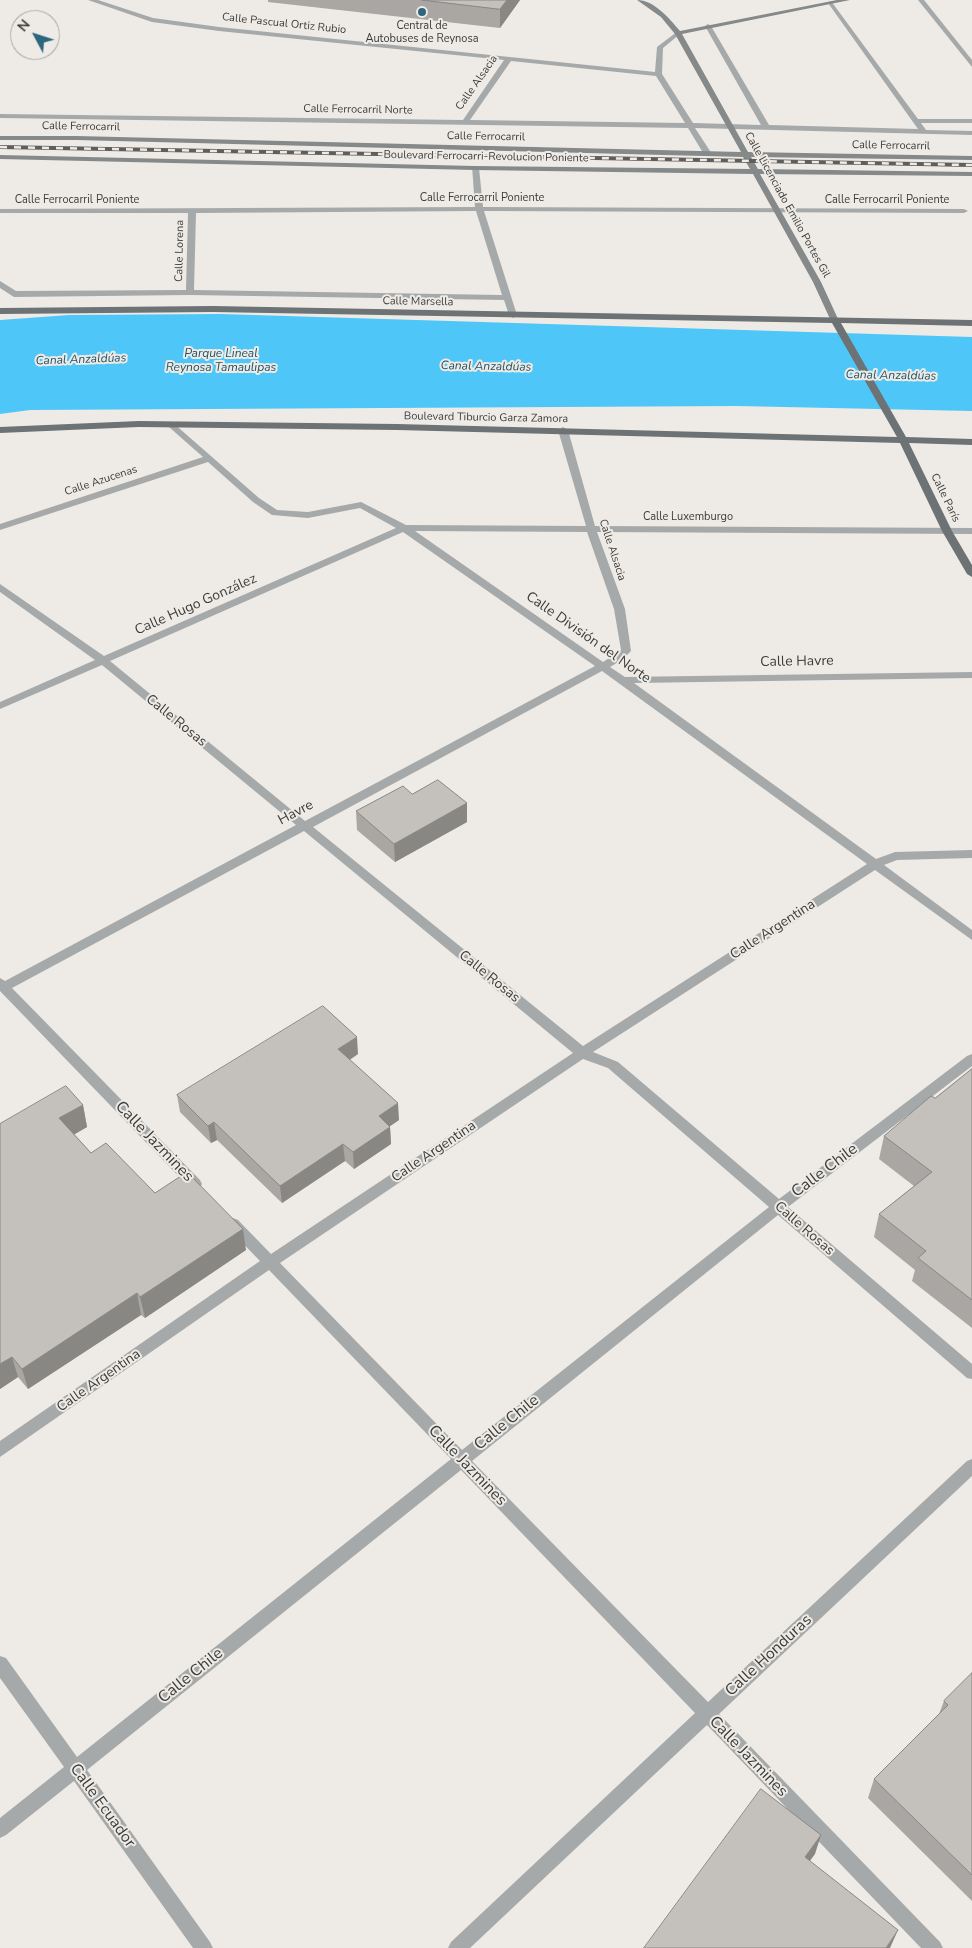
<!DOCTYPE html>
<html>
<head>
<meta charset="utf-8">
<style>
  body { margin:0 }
  #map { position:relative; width:972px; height:1948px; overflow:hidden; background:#eeebe6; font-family:"Nunito Sans",sans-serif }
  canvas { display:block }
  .north { position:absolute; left:10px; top:10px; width:50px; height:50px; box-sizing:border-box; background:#eeebe6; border:1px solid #a7a5a1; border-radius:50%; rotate:310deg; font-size:14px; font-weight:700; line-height:20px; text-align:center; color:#3d3c3a }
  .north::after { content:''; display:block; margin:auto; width:18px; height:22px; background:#2c667f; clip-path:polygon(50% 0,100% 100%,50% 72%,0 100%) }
</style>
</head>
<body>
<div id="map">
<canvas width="972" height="1948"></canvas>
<div class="north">N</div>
</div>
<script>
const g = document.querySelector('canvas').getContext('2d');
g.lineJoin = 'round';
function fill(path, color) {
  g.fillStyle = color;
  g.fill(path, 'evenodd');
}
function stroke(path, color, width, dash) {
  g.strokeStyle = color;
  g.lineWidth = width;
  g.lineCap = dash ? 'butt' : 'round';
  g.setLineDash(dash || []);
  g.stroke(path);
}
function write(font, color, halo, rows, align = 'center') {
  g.font = font + ' "Nunito Sans",sans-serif';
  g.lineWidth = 4;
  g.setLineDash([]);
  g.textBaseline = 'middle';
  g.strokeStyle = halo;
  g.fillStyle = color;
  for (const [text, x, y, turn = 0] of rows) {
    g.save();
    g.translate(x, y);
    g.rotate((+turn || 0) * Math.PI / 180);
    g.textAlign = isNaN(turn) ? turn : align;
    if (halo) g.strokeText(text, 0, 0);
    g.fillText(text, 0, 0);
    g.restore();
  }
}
fill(new Path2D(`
  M 221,314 L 972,337 L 972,411 L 737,406 L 30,410 L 0,414 L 0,320 L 69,315 Z`), '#4fc6f8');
fill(new Path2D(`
  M 88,0 L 98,0 L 153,18 L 219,27 L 655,72 L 657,47 L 678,31 L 680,32 L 680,34 L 663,48 L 662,74 L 693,123 L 761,125 L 705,26 L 708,24 L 711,26 L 769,125 L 918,129 L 828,3 L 831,1 L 918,119 L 972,119 L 972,123 L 921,123 L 926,130 L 972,131 L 972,135 L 695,128 L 712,154 L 708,156 L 705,156 L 688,128 L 0,118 L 0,114 L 463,120 L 504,60 L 219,31 L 152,22 ZM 511,61 L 656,76 L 685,123 L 470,120 Z
  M 918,0 L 924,0 L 972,60 L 972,67 Z
  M 472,166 L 479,168 L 483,207 L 964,209 L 968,211 L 964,213 L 484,211 L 517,315 L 513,318 L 509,315 L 504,300 L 190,295 L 14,297 L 0,288 L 0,281 L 16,291 L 186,290 L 188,213 L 0,213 L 0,209 L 475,207 ZM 476,211 L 502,295 L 194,290 L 196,213 Z
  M 172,422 L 259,498 L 277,510 L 308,512 L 361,502 L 406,525 L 586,526 L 558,430 L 563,427 L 568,430 L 595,526 L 972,528 L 972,534 L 597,532 L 625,609 L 631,651 L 622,660 L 610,667 L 625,677 L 972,672 L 972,678 L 634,683 L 876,859 L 895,852 L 972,850 L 972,858 L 897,860 L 884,865 L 972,930 L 972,940 L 875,870 L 593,1052 L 618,1062 L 779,1199 L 967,1056 L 972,1054 L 972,1066 L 788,1207 L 972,1364 L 972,1379 L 967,1378 L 778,1215 L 472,1461 L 708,1702 L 967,1461 L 972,1459 L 972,1476 L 719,1714 L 940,1942 L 943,1948 L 921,1948 L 707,1725 L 470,1948 L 448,1948 L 451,1942 L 695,1713 L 461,1470 L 87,1770 L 210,1942 L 213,1948 L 193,1948 L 74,1781 L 6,1835 L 0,1838 L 0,1818 L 64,1767 L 0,1678 L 0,1656 L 6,1658 L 77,1757 L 451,1459 L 269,1270 L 0,1457 L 0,1441 L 260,1261 L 228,1228 L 226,1224 L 228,1220 L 233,1218 L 238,1220 L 271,1254 L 573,1053 L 304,831 L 12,988 L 200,1180 L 202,1184 L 200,1188 L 195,1189 L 190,1188 L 0,991 L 0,978 L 5,981 L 296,825 L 102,665 L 0,709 L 0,702 L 95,660 L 0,592 L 0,584 L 104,656 L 396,528 L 360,508 L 308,518 L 272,515 L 253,502 L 208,462 L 0,530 L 0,524 L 203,457 L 169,427 L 169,423 ZM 415,531 L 587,532 L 614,609 L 621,650 L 603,662 ZM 403,532 L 595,666 L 305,821 L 110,661 ZM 602,671 L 867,864 L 583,1046 L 313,827 ZM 583,1059 L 608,1068 L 769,1207 L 462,1450 L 280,1263 Z`), '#a6a9aa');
fill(new Path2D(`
  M 637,0 C 654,0 669,18 680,31 L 837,0 L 850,0 L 682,34 L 748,152 L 972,156 L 972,160 L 751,157 L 758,169 L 972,172 L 972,176 L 760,174 L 821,282 L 839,321 L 838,323 L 831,321 L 813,282 L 753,174 L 475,170 L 0,159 L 0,155 L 475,166 L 750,169 L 743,157 L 76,140 L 0,140 L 0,136 L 76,136 L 741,152 L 675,34 L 661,17 Z`), '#85898a');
fill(new Path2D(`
  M 213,306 L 972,320 L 972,326 L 841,323 L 906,437 L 972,439 L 972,445 L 909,443 L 952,531 L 972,565 L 972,577 L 967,574 L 942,531 L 900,443 L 397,430 L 139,427 L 0,433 L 0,427 L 139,421 L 397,424 L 897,437 L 832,323 L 213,312 L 0,314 L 0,308 Z`), '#6d7274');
const rail = new Path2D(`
  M 0,147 L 972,165`);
stroke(rail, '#605e5c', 4);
stroke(rail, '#eeebe6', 2.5, [7]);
fill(new Path2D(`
  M 268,0 L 520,0 L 500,28 L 268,2 Z
  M 412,794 L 467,803 L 467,822 L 395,862 L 357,830 L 356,811 Z
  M 358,1054 L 350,1060 L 399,1120 L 390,1126 L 391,1144 L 354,1169 L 345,1161 L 282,1203 L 217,1140 L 211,1143 L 180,1112 L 177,1095 Z
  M 972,1069 L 972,1328 L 912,1281 L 915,1270 L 874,1237 L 879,1214 L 914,1186 L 879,1159 L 884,1136 L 935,1098 Z
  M 83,1105 L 87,1127 L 74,1134 L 91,1153 L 246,1250 L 145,1318 L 141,1315 L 28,1389 L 18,1377 L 0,1389 L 0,1124 Z
  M 972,1673 L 972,1901 L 868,1798 L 874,1779 L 939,1714 L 944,1701 Z`), '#a9a6a3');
fill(new Path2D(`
  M 507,0 L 520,0 L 500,28 L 500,9 Z
  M 467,803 L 467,822 L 395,862 L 394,844 Z
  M 357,1037 L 358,1054 L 339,1066 L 338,1049 Z
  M 398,1103 L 399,1120 L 380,1133 L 379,1116 Z
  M 83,1105 L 87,1127 L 65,1140 L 59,1118 Z
  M 214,1122 L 217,1140 L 211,1143 L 208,1126 Z
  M 390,1127 L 391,1144 L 354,1169 L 353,1152 Z
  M 343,1144 L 345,1161 L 282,1203 L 280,1186 Z
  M 243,1229 L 246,1250 L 145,1318 L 140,1297 Z
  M 137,1293 L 141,1315 L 28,1389 L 22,1369 Z
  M 12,1357 L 18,1377 L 0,1389 L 0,1364 Z
  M 821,1835 L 815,1854 L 799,1876 L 805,1857 Z
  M 898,1930 L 890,1948 L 886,1948 Z`), '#898784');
const building = new Path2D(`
  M 422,0 L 507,0 L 500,9 Z
  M 438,780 L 467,803 L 394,844 L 356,811 L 403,786 L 412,794 Z
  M 323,1006 L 357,1037 L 338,1049 L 398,1103 L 379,1116 L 390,1127 L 353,1152 L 343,1144 L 280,1186 L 214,1122 L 208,1126 L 177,1095 Z
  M 972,1069 L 972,1300 L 918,1258 L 926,1251 L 879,1214 L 932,1172 L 884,1136 L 931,1096 L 935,1098 Z
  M 66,1086 L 83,1105 L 59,1118 L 91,1153 L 106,1143 L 155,1193 L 187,1172 L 243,1229 L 140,1297 L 137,1293 L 22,1369 L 12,1357 L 0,1364 L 0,1124 Z
  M 972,1673 L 972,1875 L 874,1779 L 948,1705 L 944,1701 Z
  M 761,1789 L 821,1835 L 805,1857 L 898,1930 L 886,1948 L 644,1948 Z`);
fill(building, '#c4c1bd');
stroke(building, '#898784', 1);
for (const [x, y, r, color] of [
  [422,12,5,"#2c667f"]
]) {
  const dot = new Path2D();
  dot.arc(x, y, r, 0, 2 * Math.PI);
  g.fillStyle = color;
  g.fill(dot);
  stroke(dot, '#eeebe6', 2);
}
write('11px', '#3d3c3a', '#eeebe6', [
  ["Calle Pascual Ortiz Rubio",284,24,6],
  ["Calle Alsacia",477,83,-55],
  ["Calle Ferrocarril Norte",358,110,1],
  ["Calle Ferrocarril",81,127,1],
  ["Calle Ferrocarril",486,137,1],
  ["Calle Ferrocarril",891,146,1],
  ["Boulevard Ferrocarri-Revolucion Poniente",486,157,1],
  ["Calle Ferrocarril Poniente",482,198],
  ["Calle Ferrocarril Poniente",77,200],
  ["Calle Ferrocarril Poniente",887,200],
  ["Calle Licenciado Emilio Portes Gil",787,205,61],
  ["Calle Lorena",180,251,-89],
  ["Calle Marsella",418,302,1],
  ["Boulevard Tiburcio Garza Zamora",486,418,1],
  ["Calle Azucenas",101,481,-18],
  ["Calle París",945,498,64],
  ["Calle Luxemburgo",688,517],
  ["Calle Alsacia",612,550,72]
]);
write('11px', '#3d3c3a', '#eeebe6', [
  ["Central de",422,26],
  ["Autobuses de Reynosa",422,39]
]);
write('italic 12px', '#215267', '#eeebe6', [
  ["Parque Lineal",221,354],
  ["Reynosa Tamaulipas",221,368],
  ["Canal Anzaldúas",81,360,-2],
  ["Canal Anzaldúas",486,367,1],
  ["Canal Anzaldúas",891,376,1]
]);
write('14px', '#3d3c3a', '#eeebe6', [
  ["Calle Hugo González",196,605,-24],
  ["Calle División del Norte",588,638,35],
  ["Calle Havre",797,662,-1],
  ["Calle Rosas",176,721,39],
  ["Havre",296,813,-28],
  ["Calle Argentina",773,930,-33],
  ["Calle Rosas",489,977,39],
  ["Calle Argentina",434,1152,-34],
  ["Calle Rosas",804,1229,41],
  ["Calle Argentina",99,1381,-35]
]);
write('16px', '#3d3c3a', '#eeebe6', [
  ["Calle Jazmines",154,1142,46],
  ["Calle Chile",825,1171,-37],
  ["Calle Chile",507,1423,-39],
  ["Calle Jazmines",467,1466,46],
  ["Calle Honduras",769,1656,-43],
  ["Calle Chile",191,1676,-39],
  ["Calle Jazmines",748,1757,46],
  ["Calle Ecuador",102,1806,54]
]);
</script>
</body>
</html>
